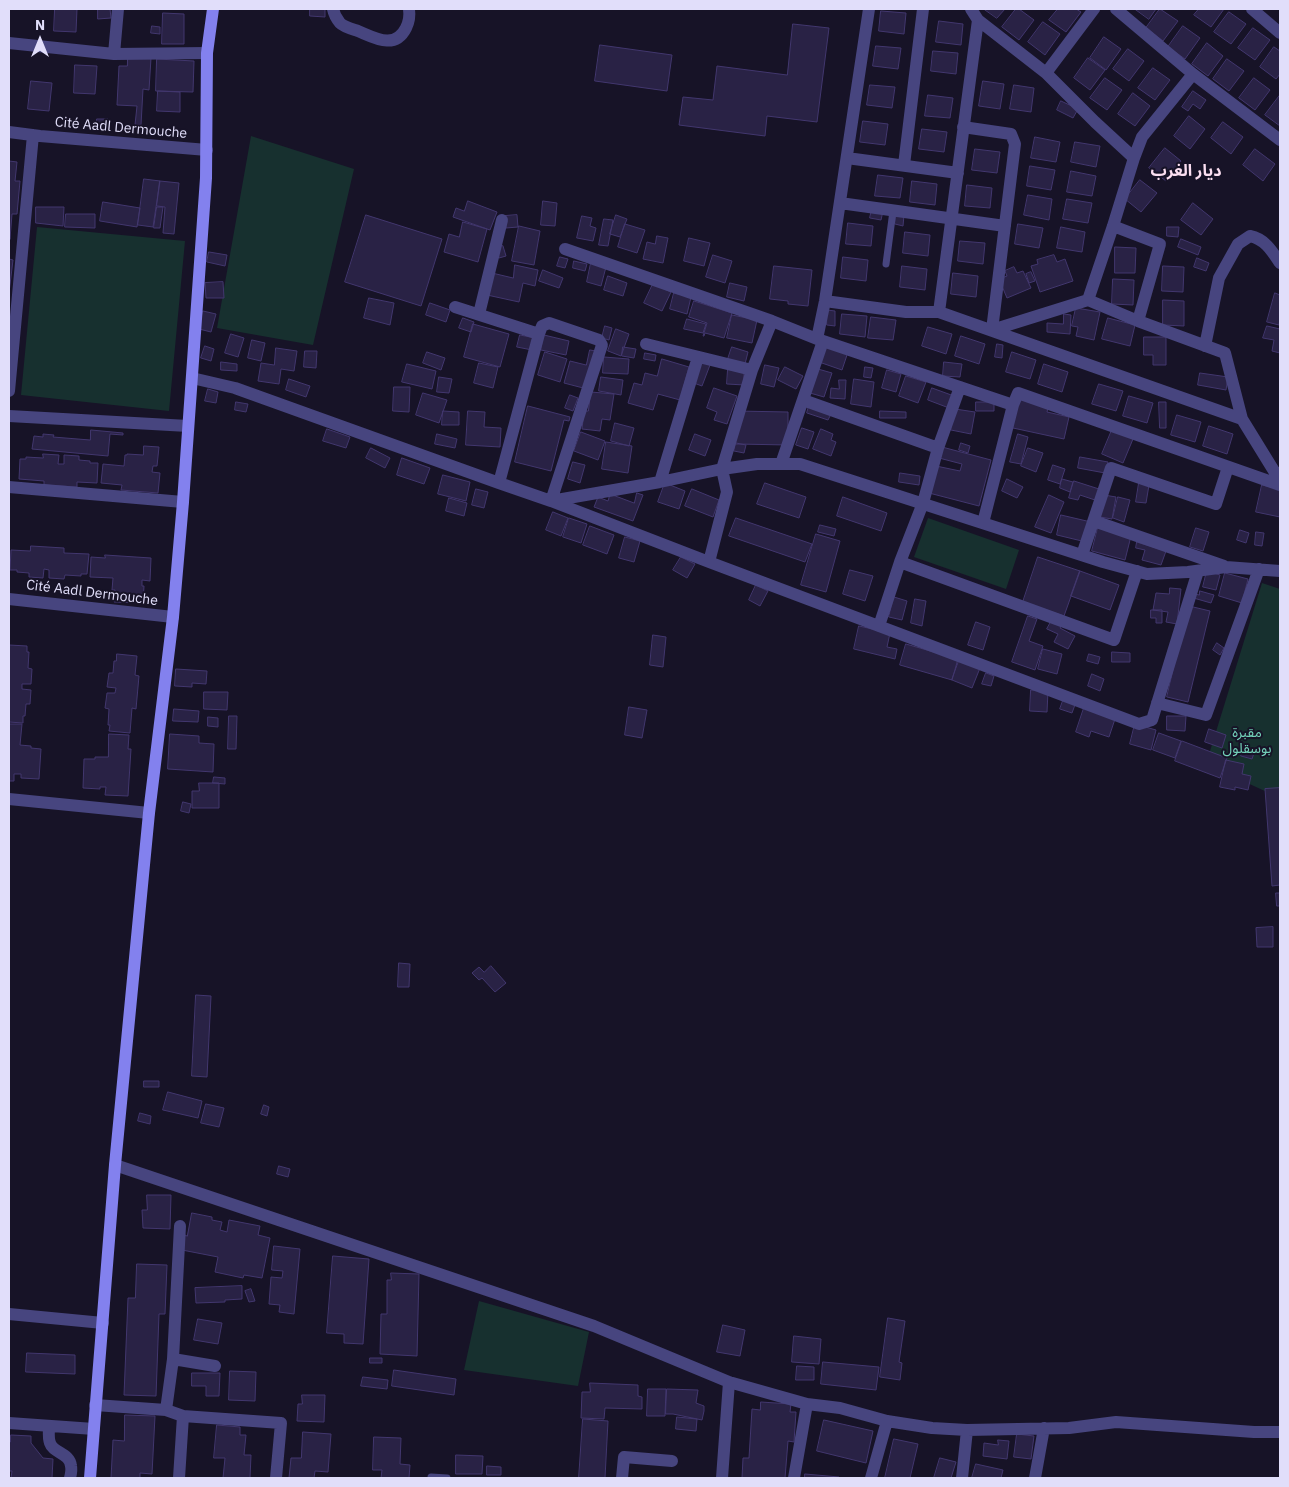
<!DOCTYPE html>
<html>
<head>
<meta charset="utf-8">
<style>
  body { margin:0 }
  #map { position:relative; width:1289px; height:1487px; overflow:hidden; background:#171327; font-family:"IBM Plex Sans",sans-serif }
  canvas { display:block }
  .frame { position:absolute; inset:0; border:10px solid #e1defa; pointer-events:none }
  .north { position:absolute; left:15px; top:15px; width:50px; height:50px; -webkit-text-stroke:4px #171327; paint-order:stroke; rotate:0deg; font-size:14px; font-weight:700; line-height:20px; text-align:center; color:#e1defa }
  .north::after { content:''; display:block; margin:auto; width:18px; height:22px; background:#e1defa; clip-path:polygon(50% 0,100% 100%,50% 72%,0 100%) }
</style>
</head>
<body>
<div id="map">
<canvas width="1289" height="1487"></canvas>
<div class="frame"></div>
<div class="north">N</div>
</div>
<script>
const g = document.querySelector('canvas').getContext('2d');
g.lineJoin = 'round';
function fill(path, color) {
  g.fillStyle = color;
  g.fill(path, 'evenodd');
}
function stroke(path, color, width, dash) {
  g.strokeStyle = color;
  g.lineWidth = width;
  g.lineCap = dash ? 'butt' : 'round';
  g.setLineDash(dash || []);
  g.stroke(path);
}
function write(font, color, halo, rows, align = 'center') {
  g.font = font + ' "IBM Plex Sans","Noto Sans Arabic",sans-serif';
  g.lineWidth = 4;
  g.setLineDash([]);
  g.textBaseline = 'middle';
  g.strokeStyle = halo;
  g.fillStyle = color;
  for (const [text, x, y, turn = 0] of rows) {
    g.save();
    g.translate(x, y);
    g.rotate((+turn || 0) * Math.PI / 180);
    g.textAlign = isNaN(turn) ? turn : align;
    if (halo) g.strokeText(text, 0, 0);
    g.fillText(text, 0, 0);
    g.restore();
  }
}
fill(new Path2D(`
  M 251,136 L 354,169 L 313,345 L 217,328 Z
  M 37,227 L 185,241 L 169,411 L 21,395 Z
  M 928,518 L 1019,550 L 1006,589 L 914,557 Z
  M 1262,583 L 1280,589 L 1280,798 L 1206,764 Z
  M 479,1301 L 589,1332 L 578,1386 L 464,1370 Z`), '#17302f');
const building = new Path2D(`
  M 55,9 L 77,9 L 76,32 L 54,31 Z
  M 98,9 L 110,9 L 111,18 L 98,19 Z
  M 310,9 L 325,9 L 325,17 L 310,16 Z
  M 984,9 L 1005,9 L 997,18 Z
  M 1016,9 L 1019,9 L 1034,20 L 1019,40 L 1002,27 Z
  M 1058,9 L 1076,9 L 1081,12 L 1066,32 L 1049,20 Z
  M 1135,9 L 1156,9 L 1149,19 Z
  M 1160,9 L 1178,21 L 1163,41 L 1146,28 Z
  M 1199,9 L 1224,9 L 1211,27 L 1194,15 Z
  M 881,11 L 906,13 L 904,34 L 879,31 Z
  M 1229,12 L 1246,24 L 1231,44 L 1214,32 Z
  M 163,13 L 184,14 L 184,44 L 162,44 Z
  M 939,21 L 963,24 L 961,45 L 936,42 Z
  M 1043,22 L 1060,34 L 1045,55 L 1028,42 Z
  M 793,24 L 829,28 L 817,122 L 767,116 L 765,136 L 679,125 L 683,97 L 713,100 L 717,66 L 787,75 Z
  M 152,26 L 160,27 L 160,34 L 151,33 Z
  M 1183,26 L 1200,38 L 1185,59 L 1168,47 Z
  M 1253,28 L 1270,40 L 1255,60 L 1238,48 Z
  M 1104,37 L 1121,49 L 1106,70 L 1090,58 Z
  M 1207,43 L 1223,56 L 1208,76 L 1192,64 Z
  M 600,45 L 672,55 L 667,91 L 595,81 Z
  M 876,46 L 901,48 L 898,69 L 873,66 Z
  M 1274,47 L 1280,51 L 1280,74 L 1276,79 L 1260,67 Z
  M 1128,49 L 1144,61 L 1129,81 L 1113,69 Z
  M 933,51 L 958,53 L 956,74 L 931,71 Z
  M 128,56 L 151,58 L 149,90 L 143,89 L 141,125 L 135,125 L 137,106 L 117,105 L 119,66 L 127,66 Z
  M 1088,58 L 1105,70 L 1090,90 L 1074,78 Z
  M 157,59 L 194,61 L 193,92 L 156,91 Z
  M 1227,59 L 1244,71 L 1229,91 L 1213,79 Z
  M 75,65 L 97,66 L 95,94 L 74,93 Z
  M 1153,68 L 1170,80 L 1155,100 L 1138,88 Z
  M 1105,78 L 1122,90 L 1107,110 L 1090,98 Z
  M 1254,78 L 1270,90 L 1255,110 L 1239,98 Z
  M 31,81 L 52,83 L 49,111 L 28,109 Z
  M 983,81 L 1004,84 L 1000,109 L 979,106 Z
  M 870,85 L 895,87 L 892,108 L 867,105 Z
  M 1014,85 L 1034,88 L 1031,112 L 1010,109 Z
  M 158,91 L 180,92 L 180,112 L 157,111 Z
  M 1193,91 L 1206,100 L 1200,109 L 1193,104 L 1188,111 L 1182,107 Z
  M 1133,93 L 1150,106 L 1135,126 L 1118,114 Z
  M 928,95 L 953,98 L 950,118 L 925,116 Z
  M 1280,95 L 1280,126 L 1265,115 Z
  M 1061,101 L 1078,109 L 1073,118 L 1057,110 Z
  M 1189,116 L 1205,129 L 1190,149 L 1174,136 Z
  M 97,119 L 108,119 L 107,131 L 96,130 Z
  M 863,121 L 888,124 L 885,145 L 860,142 Z
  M 1223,122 L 1243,137 L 1231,154 L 1211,138 Z
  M 922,129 L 947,132 L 944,152 L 919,149 Z
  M 1035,137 L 1060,142 L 1056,162 L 1031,158 Z
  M 1075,142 L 1100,146 L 1096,167 L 1071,162 Z
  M 1165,148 L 1181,161 L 1166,181 L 1149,168 Z
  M 975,149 L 1000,152 L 997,173 L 972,170 Z
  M 1255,149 L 1275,164 L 1263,181 L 1243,165 Z
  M 9,161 L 17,162 L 15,181 L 20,181 L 17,214 L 12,214 L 10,239 Z
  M 1030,166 L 1055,170 L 1051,190 L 1027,186 Z
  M 1071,171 L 1096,176 L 1092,196 L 1067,192 Z
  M 878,175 L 903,178 L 900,198 L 875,196 Z
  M 144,179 L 160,181 L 153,227 L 138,225 Z
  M 1140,180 L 1157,193 L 1141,212 L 1125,199 Z
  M 160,181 L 179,183 L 174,234 L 163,233 L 165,207 L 157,206 Z
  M 912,181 L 937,184 L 935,205 L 910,202 Z
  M 967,185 L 992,188 L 990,208 L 965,206 Z
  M 1028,195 L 1052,199 L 1049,220 L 1024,215 Z
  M 1067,199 L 1092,203 L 1088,223 L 1063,219 Z
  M 468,201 L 497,212 L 490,230 L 453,217 L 456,208 L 464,211 Z
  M 543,201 L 557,203 L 555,226 L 541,225 Z
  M 103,202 L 140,208 L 137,227 L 100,221 Z
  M 1193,203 L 1213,219 L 1201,235 L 1181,220 Z
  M 36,207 L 64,207 L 63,226 L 36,223 Z
  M 157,207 L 163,207 L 160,228 L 154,228 Z
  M 872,209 L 883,211 L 881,220 L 870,218 Z
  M 66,214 L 95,214 L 95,228 L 65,227 Z
  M 896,214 L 904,215 L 903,226 L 895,224 Z
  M 366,215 L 442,239 L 421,306 L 345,282 Z
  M 517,215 L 518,227 L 506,228 L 505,216 Z
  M 616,215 L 627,219 L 620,237 L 610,234 Z
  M 582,216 L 592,218 L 590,226 L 596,228 L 593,241 L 577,238 Z
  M 604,219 L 613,220 L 608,246 L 599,245 Z
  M 463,222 L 487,229 L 478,262 L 444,252 L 449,234 L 459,237 Z
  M 848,223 L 873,226 L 871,246 L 846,244 Z
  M 625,224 L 645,230 L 637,253 L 618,247 Z
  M 1018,224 L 1043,228 L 1039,248 L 1015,244 Z
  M 519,226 L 540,231 L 534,265 L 512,261 Z
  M 1061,227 L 1085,232 L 1082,252 L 1057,248 Z
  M 1167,227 L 1179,227 L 1178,237 L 1167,236 Z
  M 905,232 L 930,235 L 928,256 L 903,253 Z
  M 657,236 L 668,238 L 663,263 L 643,259 L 647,242 L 655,244 Z
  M 689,238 L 710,243 L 704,266 L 684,261 Z
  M 1181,239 L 1201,247 L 1198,255 L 1178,247 Z
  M 960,241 L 985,243 L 983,264 L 958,261 Z
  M 503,246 L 506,256 L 499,258 L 496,247 Z
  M 1115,247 L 1136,248 L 1135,273 L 1115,273 Z
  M 209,252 L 227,255 L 225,266 L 207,262 Z
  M 713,255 L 732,261 L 725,283 L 706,277 Z
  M 1054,255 L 1057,262 L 1065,259 L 1073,281 L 1040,292 L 1031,266 L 1038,264 L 1037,260 Z
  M 560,257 L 568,259 L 565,268 L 557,266 Z
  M 843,257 L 868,260 L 866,281 L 841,278 Z
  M 1197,258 L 1209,263 L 1206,271 L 1194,267 Z
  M 9,259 L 13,260 L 9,293 Z
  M 574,261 L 587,264 L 585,271 L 573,268 Z
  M 591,263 L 606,267 L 601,286 L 587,282 Z
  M 515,265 L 538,270 L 535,286 L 523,283 L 519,302 L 487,295 L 492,273 L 513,278 Z
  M 774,266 L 812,270 L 808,306 L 788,304 L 788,301 L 770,299 Z
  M 902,266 L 927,269 L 925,290 L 900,287 Z
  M 1163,266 L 1184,267 L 1183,292 L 1162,291 Z
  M 1014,267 L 1017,273 L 1023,271 L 1031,288 L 1007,298 L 999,279 L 1007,276 L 1005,271 Z
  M 543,270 L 563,278 L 559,288 L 539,281 Z
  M 1031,272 L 1035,281 L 1029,283 L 1026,274 Z
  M 953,273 L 978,276 L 976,297 L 951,294 Z
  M 608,276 L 627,283 L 623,296 L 604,290 Z
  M 1113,279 L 1134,280 L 1133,305 L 1112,304 Z
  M 223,282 L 224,298 L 206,298 L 205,283 Z
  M 730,283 L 747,287 L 744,301 L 727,297 Z
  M 653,284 L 671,292 L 662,311 L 644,303 Z
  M 674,293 L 691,297 L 687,314 L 670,309 Z
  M 1275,293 L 1280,295 L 1280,319 L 1279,325 L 1267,322 Z
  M 369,298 L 394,303 L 390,325 L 364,318 Z
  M 1163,300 L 1184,301 L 1184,326 L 1163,325 Z
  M 694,301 L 732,313 L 724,338 L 705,333 L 704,336 L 703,336 L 707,323 L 689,317 Z
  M 430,303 L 450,310 L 446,322 L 426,315 Z
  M 1076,308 L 1100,312 L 1094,340 L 1076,336 L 1078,327 L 1072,326 Z
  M 827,310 L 835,311 L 835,326 L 827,325 Z
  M 203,311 L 216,314 L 211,332 L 199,329 Z
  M 842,314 L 867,316 L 865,337 L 840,334 Z
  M 1064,314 L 1071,315 L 1070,334 L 1047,332 L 1047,323 L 1063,324 Z
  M 732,315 L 757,320 L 752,343 L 727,338 Z
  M 871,317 L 896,320 L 893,340 L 868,338 Z
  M 463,318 L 474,322 L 471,332 L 459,328 Z
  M 1108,318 L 1135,325 L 1130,346 L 1102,339 Z
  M 687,319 L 706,324 L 703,333 L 684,329 Z
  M 473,324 L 509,334 L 500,367 L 464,357 Z
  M 605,326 L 612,328 L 609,340 L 602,338 Z
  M 1267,326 L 1280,329 L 1280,353 L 1272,351 L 1274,340 L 1263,338 Z
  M 928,327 L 952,334 L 946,354 L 922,346 Z
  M 616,329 L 629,334 L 621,356 L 608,351 Z
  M 231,334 L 244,338 L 238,357 L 225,353 Z
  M 520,335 L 535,338 L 532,350 L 517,347 Z
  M 544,335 L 569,341 L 566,355 L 541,350 Z
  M 961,336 L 985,344 L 979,364 L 955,356 Z
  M 1144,337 L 1166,337 L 1166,365 L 1153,365 L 1153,355 L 1144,355 Z
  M 252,340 L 265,343 L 261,361 L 248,358 Z
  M 825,344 L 848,352 L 842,370 L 819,362 Z
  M 997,344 L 1003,345 L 1002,358 L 995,357 Z
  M 205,346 L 214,349 L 211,361 L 201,358 Z
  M 623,347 L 636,349 L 634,358 L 622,356 Z
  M 732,347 L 748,352 L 745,364 L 728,359 Z
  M 276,348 L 297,351 L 294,371 L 281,369 L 279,384 L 258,381 L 261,363 L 274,365 Z
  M 590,350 L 596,351 L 587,389 L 564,383 L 570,361 L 586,365 Z
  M 305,351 L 317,351 L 316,368 L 304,367 Z
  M 427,352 L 445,358 L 441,370 L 423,363 Z
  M 545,352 L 567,359 L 560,382 L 538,375 Z
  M 1012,352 L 1036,360 L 1030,379 L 1006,372 Z
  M 645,353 L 656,355 L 655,361 L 644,359 Z
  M 604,357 L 629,359 L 628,374 L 603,373 Z
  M 662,359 L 689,367 L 680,400 L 658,394 L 653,410 L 628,403 L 634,383 L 642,385 L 645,373 L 657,376 Z
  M 699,361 L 710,365 L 702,386 L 691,382 Z
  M 221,362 L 237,364 L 237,371 L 221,370 Z
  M 944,362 L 962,364 L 960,377 L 943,376 Z
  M 479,363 L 498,367 L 493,388 L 474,383 Z
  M 407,364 L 436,371 L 432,389 L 402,382 Z
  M 1044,364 L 1068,372 L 1062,392 L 1038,384 Z
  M 765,365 L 779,368 L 774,387 L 761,384 Z
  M 785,367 L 803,376 L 796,389 L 778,380 Z
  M 865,367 L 873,368 L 871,378 L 864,377 Z
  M 728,369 L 744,370 L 744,385 L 727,384 Z
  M 818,369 L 832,373 L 824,397 L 810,393 Z
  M 887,370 L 901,374 L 896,392 L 882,388 Z
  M 1200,373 L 1228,377 L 1226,390 L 1198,385 Z
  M 906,376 L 926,382 L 918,403 L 899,396 Z
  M 439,377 L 452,379 L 449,393 L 437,392 Z
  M 601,377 L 623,380 L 621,395 L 599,391 Z
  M 289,379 L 310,386 L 306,397 L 286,390 Z
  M 854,379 L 874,382 L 871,407 L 851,404 Z
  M 839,380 L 846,380 L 845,399 L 830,398 L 831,388 L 839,389 Z
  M 1099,384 L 1123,391 L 1116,411 L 1092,404 Z
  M 394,387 L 410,387 L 409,412 L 393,411 Z
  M 714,388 L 737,396 L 727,424 L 714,420 L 717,412 L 707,408 Z
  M 932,388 L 954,396 L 949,408 L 928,400 Z
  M 208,389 L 218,392 L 216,403 L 205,401 Z
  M 591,392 L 614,394 L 610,420 L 602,419 L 600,431 L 582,429 L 584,411 L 588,411 Z
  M 423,393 L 447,400 L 439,423 L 416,415 Z
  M 570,395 L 578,398 L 573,411 L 565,408 Z
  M 1129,396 L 1153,403 L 1147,423 L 1123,416 Z
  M 1019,398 L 1049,404 L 1047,412 L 1069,417 L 1064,439 L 1013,428 Z
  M 236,402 L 248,404 L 246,412 L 235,410 Z
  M 976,402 L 994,402 L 994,411 L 976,411 Z
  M 1159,402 L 1166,402 L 1166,428 L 1160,428 Z
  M 528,406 L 570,417 L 569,421 L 564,420 L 551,471 L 515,462 Z
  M 809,406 L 831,414 L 828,420 L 807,413 Z
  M 955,409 L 975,412 L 971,434 L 951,430 Z
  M 443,411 L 459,412 L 459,425 L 442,425 Z
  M 468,411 L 485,412 L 484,427 L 501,428 L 500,447 L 466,445 Z
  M 736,411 L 788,412 L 788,445 L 736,444 Z
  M 880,411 L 906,412 L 906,418 L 880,418 Z
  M 1177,415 L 1201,422 L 1195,442 L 1171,435 Z
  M 615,423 L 634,428 L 629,446 L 611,441 Z
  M 1209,426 L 1233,434 L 1227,454 L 1203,446 Z
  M 802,428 L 814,432 L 808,449 L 796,445 Z
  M 327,429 L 350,437 L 346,448 L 323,441 Z
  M 821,429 L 833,434 L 831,440 L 836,442 L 831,456 L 813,449 Z
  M 91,430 L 123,433 L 123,435 L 110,434 L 108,456 L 32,449 L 34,436 L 43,437 L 43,434 L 54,435 L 53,437 L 90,440 Z
  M 1112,430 L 1133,439 L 1123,463 L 1102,454 Z
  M 581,432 L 605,441 L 598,460 L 574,451 Z
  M 437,434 L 457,439 L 455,448 L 435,444 Z
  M 695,434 L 711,440 L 705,456 L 689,450 Z
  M 1018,434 L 1028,437 L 1021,464 L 1010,462 Z
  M 606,442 L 632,446 L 628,473 L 602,469 Z
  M 736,443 L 746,445 L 744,453 L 734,451 Z
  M 961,443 L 970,446 L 968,453 L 959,450 Z
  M 144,446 L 159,447 L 157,466 L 153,466 L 152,472 L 160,473 L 158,493 L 121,490 L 122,485 L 101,483 L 103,464 L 124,466 L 125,455 L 127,455 L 127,454 L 143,455 Z
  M 942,447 L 991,460 L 979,506 L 929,493 L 936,466 L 960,471 L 962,464 L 939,458 Z
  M 371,448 L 390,458 L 385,468 L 366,458 Z
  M 1028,448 L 1043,453 L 1036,472 L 1021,466 Z
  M 43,454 L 59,455 L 58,464 L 64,464 L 64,455 L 79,456 L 79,460 L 90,461 L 90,463 L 98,463 L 97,483 L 77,482 L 77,487 L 44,485 L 44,481 L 19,479 L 20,459 L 26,459 L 26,457 L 43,458 Z
  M 1080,457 L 1108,462 L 1105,473 L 1078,468 Z
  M 402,458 L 430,468 L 424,484 L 397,475 Z
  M 573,462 L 585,465 L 580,483 L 568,479 Z
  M 1053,465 L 1065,469 L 1060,484 L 1048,480 Z
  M 900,473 L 920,476 L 919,485 L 899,482 Z
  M 443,475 L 470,482 L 466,501 L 438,494 Z
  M 1007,479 L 1023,487 L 1017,498 L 1002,491 Z
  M 1062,479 L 1073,482 L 1070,492 L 1060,488 Z
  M 1074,481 L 1099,489 L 1095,500 L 1080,495 L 1078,500 L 1069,498 Z
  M 665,483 L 685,491 L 679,509 L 658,502 Z
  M 765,483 L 806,497 L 799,518 L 757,504 Z
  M 1139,483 L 1149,485 L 1146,503 L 1136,502 Z
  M 1262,485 L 1280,489 L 1280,517 L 1256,512 Z
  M 476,489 L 488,492 L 484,508 L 472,505 Z
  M 692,489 L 719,500 L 713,517 L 685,506 Z
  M 637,493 L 643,495 L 633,521 L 594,507 L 598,497 L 608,501 L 610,494 L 634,503 Z
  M 1049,495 L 1064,502 L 1051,533 L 1035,527 Z
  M 1104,495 L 1116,497 L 1112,519 L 1100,517 Z
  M 843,497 L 887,513 L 881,531 L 837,516 Z
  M 1118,497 L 1130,500 L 1124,522 L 1113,518 Z
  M 449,498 L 467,503 L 464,516 L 446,511 Z
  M 553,512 L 568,518 L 561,536 L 546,530 Z
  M 1061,515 L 1091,522 L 1086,542 L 1057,535 Z
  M 569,518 L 587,524 L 581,543 L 563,537 Z
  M 736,518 L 812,544 L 805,562 L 729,536 Z
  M 820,525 L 836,529 L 834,536 L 818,532 Z
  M 590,526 L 614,535 L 607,554 L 583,545 Z
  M 1098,528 L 1131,536 L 1125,560 L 1092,551 Z
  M 1196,528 L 1209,532 L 1203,551 L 1190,547 Z
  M 1240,530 L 1249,533 L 1246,543 L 1237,540 Z
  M 1256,532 L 1264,533 L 1262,546 L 1255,545 Z
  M 816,534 L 840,541 L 826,592 L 801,585 Z
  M 625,537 L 640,541 L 634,562 L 619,558 Z
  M 1137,542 L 1166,551 L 1161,565 L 1142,560 L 1145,550 L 1136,548 Z
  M 31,546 L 64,548 L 64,553 L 89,554 L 87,574 L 81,574 L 81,576 L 65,575 L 64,579 L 49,578 L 49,570 L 44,569 L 43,578 L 29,577 L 29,573 L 17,572 L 17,570 L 10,570 L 11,550 L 30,551 Z
  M 105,555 L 151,558 L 150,581 L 142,580 L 142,586 L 144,586 L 143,603 L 114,602 L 115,590 L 112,590 L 113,578 L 90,577 L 91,557 L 105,558 Z
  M 681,557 L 695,564 L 687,578 L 673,570 Z
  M 1038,557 L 1080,571 L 1064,616 L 1023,602 Z
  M 850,570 L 873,576 L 865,601 L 843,594 Z
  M 1080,571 L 1119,585 L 1110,610 L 1071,596 Z
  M 1207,571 L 1220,575 L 1216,590 L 1203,587 Z
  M 1225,573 L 1248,579 L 1242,603 L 1219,596 Z
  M 756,585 L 768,591 L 760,606 L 749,600 Z
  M 1170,588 L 1181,589 L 1177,624 L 1166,622 L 1168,612 L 1153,610 L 1156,593 L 1169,594 Z
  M 1200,591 L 1214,595 L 1211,603 L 1190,597 L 1192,593 L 1199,595 Z
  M 894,597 L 907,601 L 902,620 L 889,617 Z
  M 915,599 L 926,601 L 922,626 L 911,623 Z
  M 1189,606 L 1210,611 L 1188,702 L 1167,697 Z
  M 1151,610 L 1162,610 L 1162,623 L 1156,623 L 1156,618 L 1151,618 Z
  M 1028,616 L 1037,619 L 1029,641 L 1043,646 L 1035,670 L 1012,662 Z
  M 1052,620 L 1062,625 L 1060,628 L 1075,636 L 1068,649 L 1054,642 L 1058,634 L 1047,629 Z
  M 976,622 L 990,627 L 983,650 L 968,645 Z
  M 859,626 L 890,633 L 887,647 L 897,649 L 895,659 L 854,649 Z
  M 653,635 L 666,637 L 663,667 L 650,665 Z
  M 1217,643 L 1224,648 L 1220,655 L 1213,650 Z
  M 906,644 L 958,659 L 952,680 L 900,665 Z
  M 9,645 L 27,646 L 27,652 L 29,652 L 28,668 L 32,669 L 31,684 L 22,684 L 22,689 L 31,690 L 30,704 L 26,704 L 25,716 L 23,716 L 23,723 L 9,722 Z
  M 1043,649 L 1062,654 L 1057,674 L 1038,669 Z
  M 1112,652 L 1130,653 L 1130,662 L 1112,662 Z
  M 117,654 L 137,656 L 135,675 L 139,676 L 136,709 L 132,708 L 130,733 L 109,731 L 110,725 L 108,725 L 109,709 L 105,708 L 107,693 L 115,693 L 116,688 L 107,687 L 109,673 L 113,673 L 114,661 L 116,661 Z
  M 1089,654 L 1100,657 L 1098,664 L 1087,661 Z
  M 959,661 L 980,668 L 972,688 L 952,680 Z
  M 176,669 L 207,671 L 206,684 L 192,683 L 192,687 L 175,686 Z
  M 986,673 L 994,676 L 991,686 L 982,684 Z
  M 1092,674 L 1104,679 L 1100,691 L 1088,686 Z
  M 1031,690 L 1048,691 L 1047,712 L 1030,711 Z
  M 204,692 L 228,692 L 227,710 L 204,709 Z
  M 1064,698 L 1076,702 L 1072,713 L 1060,709 Z
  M 1085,705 L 1116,716 L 1109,737 L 1091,731 L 1089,737 L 1076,732 Z
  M 629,707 L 647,710 L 642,738 L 625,735 Z
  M 174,709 L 199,711 L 198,722 L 173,721 Z
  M 229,716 L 237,716 L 236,749 L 228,749 Z
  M 1167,716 L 1186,716 L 1185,731 L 1167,730 Z
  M 208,717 L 218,718 L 218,727 L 208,726 Z
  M 9,724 L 22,724 L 20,745 L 31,746 L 31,748 L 41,749 L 39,779 L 21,778 L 21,774 L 14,774 L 14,781 L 9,781 Z
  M 1135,724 L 1156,730 L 1151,750 L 1130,744 Z
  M 1209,729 L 1226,735 L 1222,748 L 1205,742 Z
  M 1159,733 L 1181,741 L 1175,758 L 1153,750 Z
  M 109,734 L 129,735 L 128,749 L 131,749 L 128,796 L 105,795 L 106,787 L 100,787 L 100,789 L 83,788 L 84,759 L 95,759 L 95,757 L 108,757 Z
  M 170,734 L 199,736 L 199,743 L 214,744 L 213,772 L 168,769 Z
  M 1182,741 L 1227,758 L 1220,778 L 1175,761 Z
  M 1244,747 L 1255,750 L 1252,759 L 1241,756 Z
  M 1226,760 L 1244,764 L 1242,774 L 1251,776 L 1248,790 L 1235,787 L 1235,790 L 1220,787 Z
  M 214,777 L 225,778 L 225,784 L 213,783 Z
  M 199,783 L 219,783 L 219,808 L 192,808 L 192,791 L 199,791 Z
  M 1280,788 L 1280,885 L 1272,886 L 1265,789 Z
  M 183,802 L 191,804 L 189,813 L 181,811 Z
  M 1276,893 L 1280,893 L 1280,906 L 1277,906 Z
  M 1273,927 L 1273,947 L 1257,947 L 1256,928 Z
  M 399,963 L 410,964 L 409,987 L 398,987 Z
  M 491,966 L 506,983 L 495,992 L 482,978 L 479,980 L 472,973 L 479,967 L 484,972 Z
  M 196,995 L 211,996 L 207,1077 L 192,1076 Z
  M 144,1081 L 159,1081 L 159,1087 L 144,1087 Z
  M 168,1092 L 202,1101 L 198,1118 L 163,1110 Z
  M 206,1104 L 224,1108 L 219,1127 L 201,1123 Z
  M 264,1105 L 269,1107 L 267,1116 L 261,1114 Z
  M 140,1113 L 151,1116 L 150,1124 L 138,1121 Z
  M 279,1166 L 290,1169 L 288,1177 L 277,1174 Z
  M 147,1195 L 171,1195 L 170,1229 L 143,1228 L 142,1210 L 147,1210 Z
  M 192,1213 L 212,1217 L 212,1220 L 222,1222 L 220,1230 L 227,1232 L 229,1220 L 260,1226 L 258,1235 L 270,1238 L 262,1278 L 244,1275 L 243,1278 L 215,1272 L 218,1257 L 182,1250 L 185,1235 L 187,1236 Z
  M 274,1246 L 300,1249 L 294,1314 L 279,1312 L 280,1305 L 269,1304 L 271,1277 L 282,1278 L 283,1271 L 272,1270 Z
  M 333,1256 L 369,1259 L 363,1344 L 344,1343 L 344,1334 L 327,1333 Z
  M 137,1264 L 167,1265 L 165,1314 L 159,1314 L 156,1396 L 124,1395 L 128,1298 L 135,1298 Z
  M 391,1273 L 419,1274 L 417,1356 L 380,1354 L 381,1314 L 387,1314 L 387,1280 L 391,1280 Z
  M 242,1286 L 242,1299 L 225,1300 L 225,1302 L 196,1303 L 195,1288 Z
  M 251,1289 L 255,1301 L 249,1302 L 245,1291 Z
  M 888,1318 L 905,1321 L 899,1362 L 902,1363 L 900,1380 L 880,1377 Z
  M 198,1319 L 222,1323 L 218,1344 L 194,1340 Z
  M 723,1325 L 745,1330 L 740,1356 L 717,1352 Z
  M 794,1336 L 821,1339 L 819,1364 L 792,1362 Z
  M 27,1353 L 75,1355 L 75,1374 L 26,1372 Z
  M 370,1358 L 382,1358 L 382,1363 L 370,1363 Z
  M 823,1362 L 879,1367 L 876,1390 L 821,1384 Z
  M 797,1366 L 814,1367 L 814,1380 L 796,1380 Z
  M 394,1370 L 456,1379 L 454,1395 L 392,1386 Z
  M 230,1371 L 256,1372 L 255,1401 L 229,1400 Z
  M 192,1373 L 220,1373 L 219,1396 L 206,1396 L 206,1386 L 192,1386 Z
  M 363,1377 L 388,1380 L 387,1389 L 361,1386 Z
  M 590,1383 L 638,1385 L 638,1396 L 642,1397 L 642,1409 L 605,1408 L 604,1419 L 581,1418 L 582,1392 L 590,1392 Z
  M 648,1389 L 666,1389 L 665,1416 L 647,1416 Z
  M 667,1389 L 698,1390 L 696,1403 L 704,1406 L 704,1411 L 702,1420 L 673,1414 L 666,1414 Z
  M 302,1395 L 325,1395 L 324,1422 L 297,1421 L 298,1404 L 302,1404 Z
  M 761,1402 L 791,1404 L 790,1412 L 796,1412 L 794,1442 L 788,1441 L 785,1478 L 742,1478 L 743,1458 L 749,1458 L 752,1409 L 760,1410 Z
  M 125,1415 L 155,1416 L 152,1474 L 140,1473 L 140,1478 L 111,1478 L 113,1440 L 124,1441 Z
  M 677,1417 L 697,1419 L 696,1431 L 676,1429 Z
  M 583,1419 L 608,1421 L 605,1478 L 579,1478 Z
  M 824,1420 L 873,1431 L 866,1463 L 817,1451 Z
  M 217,1425 L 240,1427 L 240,1435 L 246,1435 L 244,1455 L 251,1455 L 250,1478 L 223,1478 L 225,1458 L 214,1458 Z
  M 303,1432 L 331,1434 L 328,1472 L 315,1471 L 314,1478 L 289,1478 L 291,1458 L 301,1458 Z
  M 1017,1434 L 1034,1436 L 1031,1459 L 1014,1457 Z
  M 11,1435 L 31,1436 L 31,1443 L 43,1458 L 53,1459 L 52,1478 L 11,1478 L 12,1471 L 9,1471 L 9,1442 L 10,1442 Z
  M 374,1437 L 401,1438 L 400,1464 L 410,1465 L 409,1478 L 381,1478 L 382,1470 L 373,1470 Z
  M 894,1439 L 918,1444 L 910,1478 L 885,1478 Z
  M 998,1440 L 1009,1441 L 1007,1459 L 983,1456 L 984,1443 L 998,1445 Z
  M 456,1455 L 483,1456 L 482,1474 L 456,1474 Z
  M 940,1458 L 956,1462 L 951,1478 L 934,1478 Z
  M 976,1464 L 1003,1470 L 1001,1478 L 972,1478 Z
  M 487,1466 L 501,1467 L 501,1475 L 487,1475 Z
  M 805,1474 L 839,1477 L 839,1478 L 805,1478 Z`);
fill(building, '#292245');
stroke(building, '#42376e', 1);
stroke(new Path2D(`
  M 886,264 L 893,211
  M 431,1478 L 431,1477 L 447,1478`), '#47457f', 7);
stroke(new Path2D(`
  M 333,9 C 334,14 336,18 340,23 C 344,27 352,29 358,31 C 375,38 395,50 406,28 C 409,22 410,16 409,9
  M 971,9 L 978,20 L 1046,73 L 1095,122 L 1134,158 L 1142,137 L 1193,74
  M 1116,9 L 1193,74 L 1280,140
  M 1252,9 L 1280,33
  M 9,43 L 114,54 L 207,53
  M 114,54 L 118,9
  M 1046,73 L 1094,9
  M 963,127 L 1011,134 L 1015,144 L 992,330 L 1088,300 L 1113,226 L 1134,158
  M 9,132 L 40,136 L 207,150
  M 847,158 L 958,173
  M 904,165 L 923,9
  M 840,203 L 1005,226
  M 1113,226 L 1160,244 L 1138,321
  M 565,249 L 772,321 L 817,339 L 1013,405
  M 1088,300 L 1138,321 L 1225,353 L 1242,419 L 1274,471 L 1280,475
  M 825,301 L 906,312 L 939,312 L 1242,419
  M 455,307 L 539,334
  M 939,312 L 978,20
  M 479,314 L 502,220
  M 817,339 L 825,301 L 869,9
  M 646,344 L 752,370 L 772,321
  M 1205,346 L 1219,278 L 1238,244 L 1250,236 C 1265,239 1272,251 1280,263
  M 192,378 L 235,388 L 499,483 L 551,501 L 660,482 L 722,469 L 757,464 L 800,464 L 1103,562 L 1147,574 L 1188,572 L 1226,567 L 1280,571
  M 9,391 L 33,135
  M 803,400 L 938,448
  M 9,416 L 188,426
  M 781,464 L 823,341
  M 660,482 L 698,357
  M 499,483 L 539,334 L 542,326 L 549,323 L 599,340 L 602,345 L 551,501 L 709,562 L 1139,724 L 1152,720 L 1198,571
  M 9,487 L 183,502
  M 1094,521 L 1224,566
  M 983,523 L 1013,405 L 1018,393 L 1280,485
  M 1082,555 L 1111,468 L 1216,504 L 1228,467
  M 709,562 L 727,492 L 722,469 L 752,370
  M 900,562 L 1114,640 L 1137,571
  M 9,599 L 173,617
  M 879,626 L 900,562 L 923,503 L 938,448 L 960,387
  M 1157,703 L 1206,715 L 1259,569
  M 9,799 L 149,813
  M 115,1165 L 594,1326 L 729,1382 L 807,1404 L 840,1408 L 887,1421 L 932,1428 L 967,1430 L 1069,1428 L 1116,1422 L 1254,1432 L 1280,1432
  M 9,1314 L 103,1323
  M 173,1359 L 215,1366
  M 95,1405 L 166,1410 L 183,1416 L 281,1423 L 276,1478
  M 166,1410 L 173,1359 L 180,1226
  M 9,1423 L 94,1429
  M 49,1426 C 49,1431 48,1438 50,1443 C 53,1453 70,1453 71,1466 C 72,1470 71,1474 70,1478
  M 179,1478 L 183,1416
  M 622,1478 L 624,1457 L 672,1461
  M 722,1478 L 729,1382
  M 794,1478 L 807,1404
  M 871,1478 L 887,1421
  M 962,1478 L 967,1430
  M 1035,1478 L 1044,1428`), '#47457f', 12);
stroke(new Path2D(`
  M 90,1478 L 115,1165 L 149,813 L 173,617 L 183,502 L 206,178 L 207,53 L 213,9`), '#8381ee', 12);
write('14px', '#e1defa', '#171327', [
  ["Cité Aadl Dermouche",121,128,5],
  ["Cité Aadl Dermouche",92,593,7]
]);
write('14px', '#73d1b9', '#171327', [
  ["مقبرة",1247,733],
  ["بوسقلول",1247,749]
]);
write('bold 16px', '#fbdff1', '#171327', [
  ["ديار الغرب",1186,171]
]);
</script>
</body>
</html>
